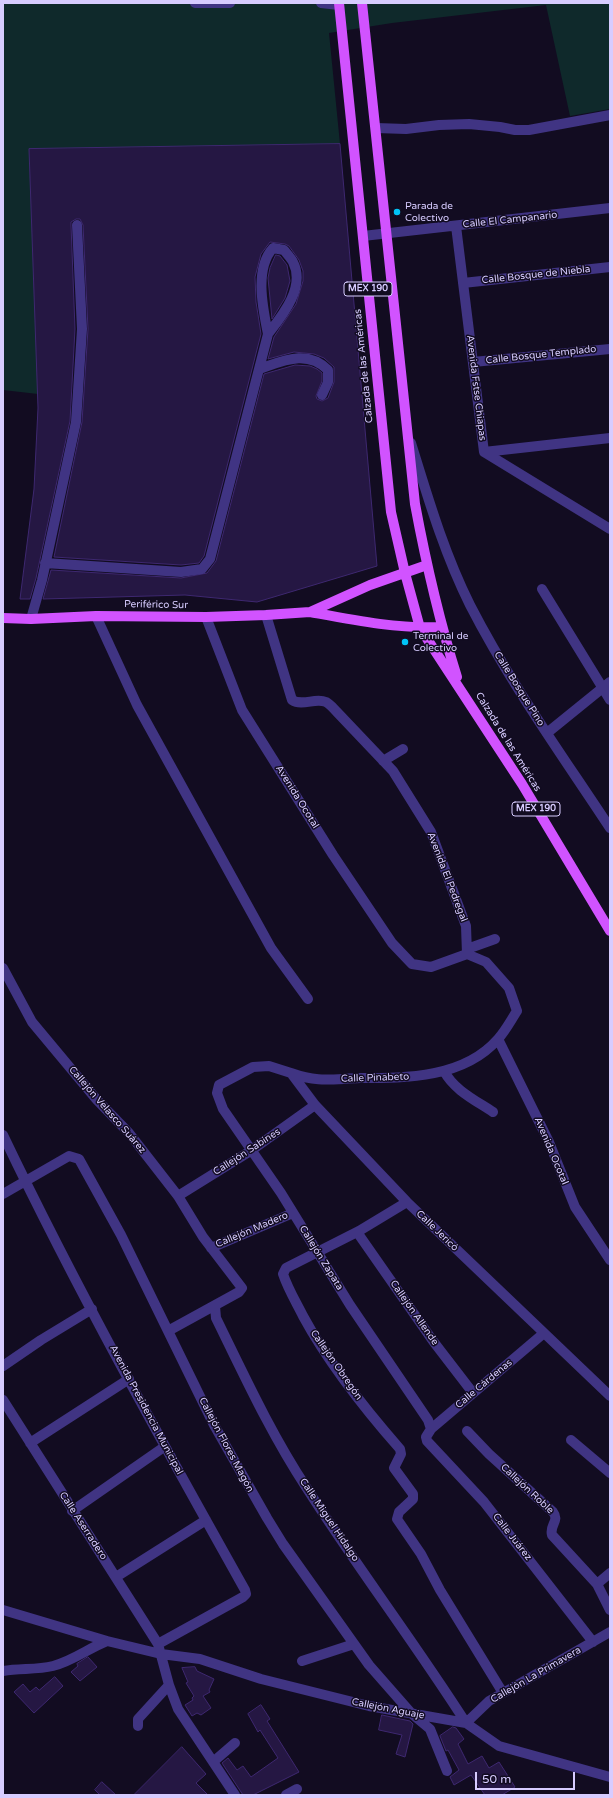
<!DOCTYPE html>
<html>
<head>
<meta charset="utf-8">
<style>
  body { margin:0 }
  #map { position:relative; width:613px; height:1798px; overflow:hidden; background:#120c21; font-family:"Varela Round",sans-serif }
  canvas { display:block }
  .frame { position:absolute; inset:0; border:4px solid #d7ccff; pointer-events:none }
  .scale { position:absolute; left:475px; top:1772px; width:100px; height:18px; box-sizing:border-box; border:2px solid #d7ccff; border-top:0; padding-left:5px; font-size:12px; line-height:14px; white-space:nowrap; color:#d7ccff; -webkit-text-stroke:3px #120c21; paint-order:stroke }
</style>
</head>
<body>
<div id="map">
<canvas width="613" height="1798"></canvas>
<div class="frame"></div>
<div class="scale">50 m</div>
</div>
<script>
const g = document.querySelector('canvas').getContext('2d');
g.lineJoin = 'round';
function fill(path, color) {
  g.fillStyle = color;
  g.fill(path, 'evenodd');
}
function stroke(path, color, width, dash) {
  g.strokeStyle = color;
  g.lineWidth = width;
  g.lineCap = dash ? 'butt' : 'round';
  g.setLineDash(dash || []);
  g.stroke(path);
}
function write(font, color, halo, rows, align = 'center') {
  g.font = font + ' "Varela Round",sans-serif';
  g.lineWidth = 3;
  g.setLineDash([]);
  g.textBaseline = 'middle';
  g.strokeStyle = halo;
  g.fillStyle = color;
  for (const [text, x, y, turn = 0] of rows) {
    g.save();
    g.translate(x, y);
    g.rotate((+turn || 0) * Math.PI / 180);
    g.textAlign = isNaN(turn) ? turn : align;
    if (halo) g.strokeText(text, 0, 0);
    g.fillText(text, 0, 0);
    g.restore();
  }
}
fill(new Path2D(`
  M 3,3 L 610,3 L 610,109 L 570,116 L 546,5 L 392,23 L 329,33 L 340,144 L 29,149 L 38,394 L 3,390 Z`), '#0f292b');
const building = new Path2D(`
  M 340,144 L 377,566 L 257,602 L 185,595 L 43,599 L 51,570 L 181,578 L 207,573 L 216,561 L 264,374 L 295,365 L 310,366 L 317,369 L 322,373 L 322,381 L 316,396 L 317,399 L 322,401 L 328,398 L 334,382 L 334,367 L 324,358 L 314,354 L 294,352 L 268,359 L 274,337 L 296,304 L 303,281 L 303,271 L 299,260 L 289,246 L 285,244 L 270,242 L 261,254 L 255,277 L 256,302 L 261,334 L 204,556 L 199,563 L 181,565 L 54,557 L 82,422 L 88,329 L 83,225 L 80,219 L 76,219 L 71,222 L 71,225 L 75,329 L 70,421 L 36,578 L 30,599 L 20,599 L 34,489 L 38,408 L 29,149 Z
  M 276,255 L 280,256 L 287,265 L 290,281 L 285,298 L 272,319 L 268,278 L 270,268 Z
  M 88,1657 L 97,1667 L 80,1681 L 71,1672 L 78,1666 L 77,1664 Z
  M 195,1667 L 197,1671 L 214,1679 L 209,1690 L 210,1692 L 203,1696 L 211,1708 L 201,1715 L 197,1713 L 192,1716 L 185,1705 L 193,1700 L 192,1698 L 194,1696 L 186,1683 L 188,1682 L 182,1668 Z
  M 55,1677 L 63,1686 L 34,1713 L 14,1692 L 23,1684 L 30,1692 L 36,1687 L 39,1690 Z
  M 261,1705 L 270,1719 L 267,1721 L 299,1772 L 253,1795 L 243,1795 L 222,1763 L 228,1758 L 237,1770 L 243,1766 L 251,1777 L 278,1758 L 260,1730 L 258,1732 L 248,1714 Z
  M 382,1715 L 410,1721 L 413,1724 L 405,1757 L 396,1754 L 402,1735 L 379,1730 Z
  M 453,1727 L 456,1728 L 464,1739 L 458,1744 L 468,1764 L 482,1756 L 489,1768 L 499,1762 L 515,1787 L 502,1795 L 485,1795 L 471,1775 L 454,1785 L 450,1777 L 459,1770 L 448,1750 L 446,1751 L 440,1736 Z
  M 182,1747 L 206,1774 L 196,1783 L 208,1795 L 134,1795 Z
  M 102,1782 L 116,1795 L 100,1795 L 95,1790 Z`);
fill(building, '#251743');
stroke(building, '#3e2870', 1);
stroke(new Path2D(`
  M 195,3 L 230,3
  M 321,3 L 339,5
  M 376,128 L 406,129 L 439,125 L 469,124 L 500,127 L 515,130 L 529,130 L 610,115
  M 456,226 L 484,452 L 610,529
  M 363,236 L 610,208
  M 463,283 L 610,267
  M 473,362 L 610,349
  M 259,369 C 283,361 307,349 328,370 L 328,382 L 322,395
  M 411,443 C 428,498 444,553 470,605 C 510,683 562,755 610,828
  M 484,452 L 610,438
  M 45,563 L 181,572 L 202,569 L 210,559 L 268,334 C 282,316 306,287 293,262 C 291,258 287,254 284,250 L 273,248 C 254,269 263,309 268,334
  M 542,589 L 610,700
  M 266,615 L 292,700 C 303,707 315,697 326,702 C 330,704 333,708 336,711 L 393,771 L 431,832 L 466,926 L 467,954
  M 96,616 L 137,705 L 271,948 L 308,999
  M 206,617 L 242,710 L 333,855 L 392,943 L 412,964 L 431,967 L 467,954
  M 31,619 L 42,580 L 76,422 L 82,329 L 77,225
  M 547,733 L 610,682
  M 383,761 L 403,749
  M 467,949 L 495,939
  M 3,968 L 32,1022 L 97,1100 L 129,1133 L 178,1196 L 203,1237 L 242,1288 L 239,1292 L 168,1331
  M 498,1039 L 549,1142 L 575,1207 L 610,1260
  M 444,1071 C 454,1090 475,1100 493,1112
  M 291,1073 C 319,1083 331,1079 360,1078 C 407,1078 464,1078 498,1039 C 506,1030 511,1020 517,1011 L 509,988 L 486,962 L 467,954
  M 3,1135 C 77,1290 161,1440 245,1590 L 246,1594 L 243,1597 L 158,1644
  M 3,1194 L 69,1156 L 79,1159 L 121,1235 L 214,1425 L 267,1518 L 283,1544 L 369,1665 L 412,1714 L 430,1729 L 447,1771
  M 178,1196 L 252,1150 L 315,1105
  M 407,1202 L 359,1231 L 286,1268 L 283,1274 C 288,1289 296,1302 303,1316 C 329,1364 364,1408 400,1449 L 401,1454 L 394,1468 L 413,1494 L 413,1499 L 399,1512 L 397,1519 L 421,1554 L 440,1590 L 503,1693
  M 357,1232 L 433,1341 L 473,1393
  M 211,1248 L 293,1213
  M 215,1306 L 216,1318 C 244,1375 271,1434 306,1487 C 357,1567 415,1643 466,1723 L 489,1701 L 610,1632
  M 544,1333 L 431,1429 L 426,1437 L 427,1441 L 484,1502 L 593,1642
  M 3,1366 L 41,1340 L 92,1309
  M 3,1400 L 158,1644 L 169,1685 L 178,1709 L 235,1795
  M 431,1429 L 428,1420 L 350,1305 L 281,1193 L 223,1109 L 217,1093 L 219,1085 L 253,1067 L 269,1066 L 291,1073 L 315,1105 L 407,1202 L 610,1396
  M 467,1431 L 489,1454 L 553,1512 C 560,1521 549,1525 552,1535 L 597,1584 L 610,1610
  M 571,1440 L 610,1473
  M 30,1443 L 129,1379
  M 72,1511 L 164,1447
  M 116,1577 L 206,1520
  M 597,1584 L 610,1573
  M 3,1610 L 107,1641
  M 302,1661 L 354,1644
  M 3,1671 C 20,1668 36,1670 53,1666 C 73,1661 89,1648 107,1641 L 161,1654 L 200,1659 L 261,1679 L 369,1706 L 466,1723 L 499,1746 L 610,1777
  M 138,1726 L 138,1719 L 169,1685
  M 213,1762 L 235,1743
  M 286,1795 L 297,1789`), '#403483', 10);
stroke(new Path2D(`
  M 339,3 L 391,512 L 405,573 L 420,628 L 522,784 L 610,931
  M 362,3 L 415,504 C 426,563 439,620 457,677
  M 310,612 C 353,620 397,629 441,627
  M 3,618 L 31,619 L 96,616 L 206,617 L 266,615 L 310,612 L 370,585 L 427,565`), '#d153ff', 10);
for (const [x, y, r, color] of [
  [397,212,4,"#00c4f7"],
  [405,642,4,"#00c4f7"]
]) {
  const dot = new Path2D();
  dot.arc(x, y, r, 0, 2 * Math.PI);
  g.fillStyle = color;
  g.fill(dot);
  stroke(dot, '#120c21', 1.5);
}
for (const [x, y, w] of [
  [368,289,48],
  [536,809,48]
]) {
  const box = new Path2D();
  box.roundRect(x - w / 2, y - 7, w, 14, 3);
  g.fillStyle = '#120c21';
  g.fill(box);
  stroke(box, '#d7ccff', 1);
}
write('bold 9px', '#d7ccff', null, [
  ["MEX 190",368,289],
  ["MEX 190",536,809]
]);
write('10px', '#d7ccff', '#120c21', [
  ["Parada de",405,206],
  ["Colectivo",405,218],
  ["Terminal de",413,636],
  ["Colectivo",413,648]
], 'left');
write('10px', '#d7ccff', '#120c21', [
  ["Calle El Campanario",510,220,-6],
  ["Calle Bosque de Niebla",536,275,-6],
  ["Calle Bosque Templado",541,355,-6],
  ["Calzada de las Américas",364,366,-96],
  ["Avenida Fstse Chiapas",476,388,83],
  ["Periférico Sur",156,605,1],
  ["Calle Bosque Pino",519,689,58],
  ["Calzada de las Américas",508,742,58],
  ["Avenida Ocotal",297,797,58],
  ["Avenida El Pedregal",447,877,69],
  ["Calle Pinabeto",375,1078,-2],
  ["Callejón Velasco Suárez",107,1110,49],
  ["Avenida Ocotal",551,1151,67],
  ["Callejón Sabines",247,1152,-33],
  ["Callejón Madero",252,1230,-23],
  ["Calle Jericó",437,1231,44],
  ["Callejón Zapata",321,1258,58],
  ["Callejón Allende",414,1313,55],
  ["Callejón Obregón",336,1365,55],
  ["Calle Cárdenas",484,1384,-40],
  ["Avenida Presidencia Municipal",146,1410,62],
  ["Callejón Flores Magón",226,1445,62],
  ["Callejón Roble",527,1489,43],
  ["Calle Miguel Hidalgo",329,1520,56],
  ["Calle Aserradero",83,1526,57],
  ["Calle Juárez",512,1537,52],
  ["Callejón La Primavera",536,1675,-30],
  ["Callejón Aguaje",388,1709,11]
]);
</script>
</body>
</html>
